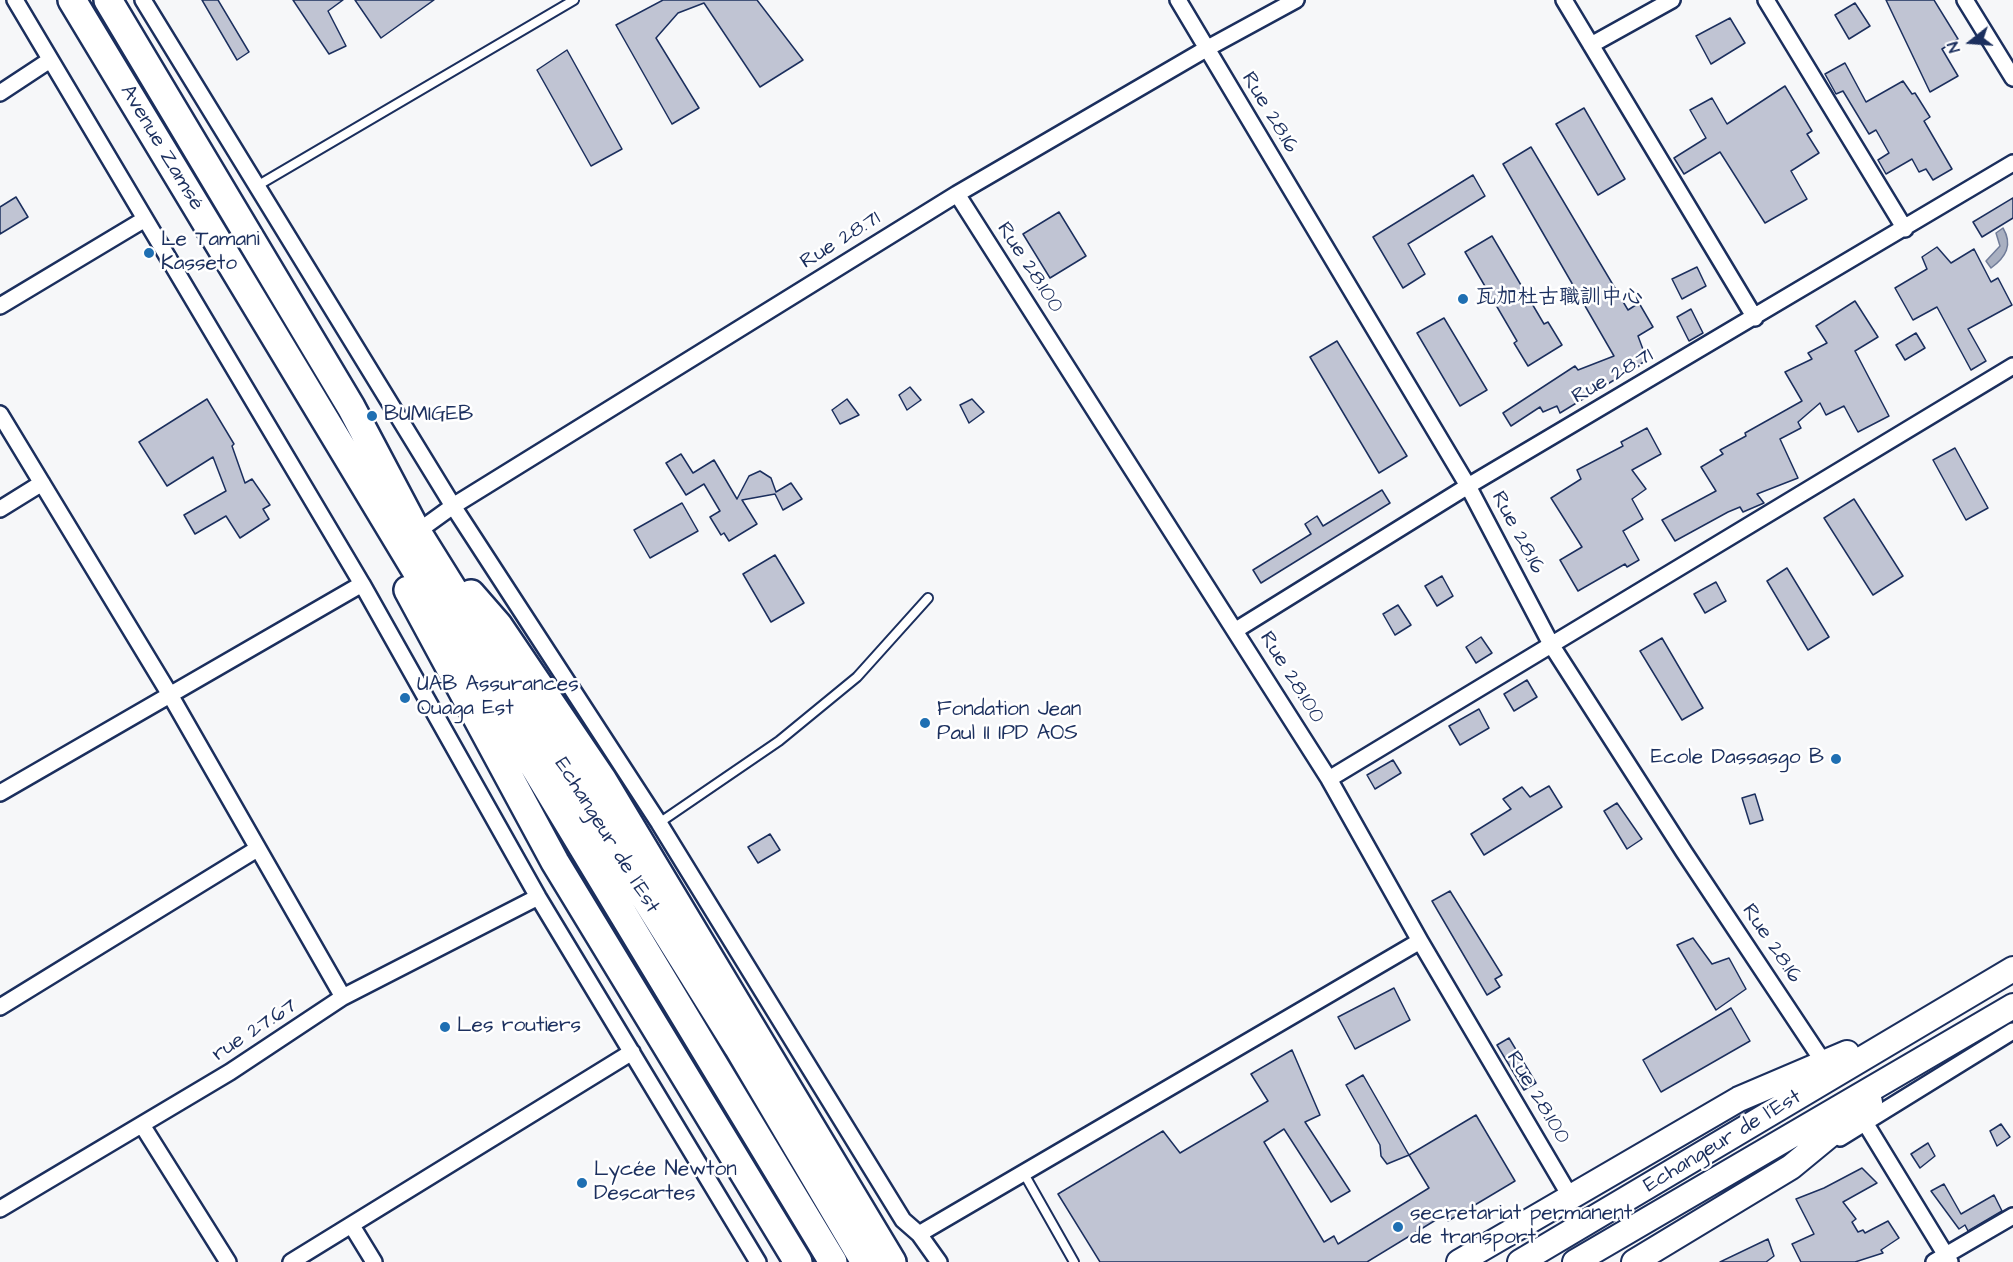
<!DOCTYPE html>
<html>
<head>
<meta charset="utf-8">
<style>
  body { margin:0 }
  #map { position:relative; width:2013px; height:1262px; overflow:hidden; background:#f6f7f9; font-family:"Architects Daughter",sans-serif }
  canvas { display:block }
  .north { position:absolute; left:1941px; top:12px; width:60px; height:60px; -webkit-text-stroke:4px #fff; paint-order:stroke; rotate:253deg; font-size:16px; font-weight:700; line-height:24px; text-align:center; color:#1b2f5e }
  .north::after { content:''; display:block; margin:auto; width:21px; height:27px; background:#1b2f5e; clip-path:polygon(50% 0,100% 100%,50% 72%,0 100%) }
</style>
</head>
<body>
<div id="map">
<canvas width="2013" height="1262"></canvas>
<div class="north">N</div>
</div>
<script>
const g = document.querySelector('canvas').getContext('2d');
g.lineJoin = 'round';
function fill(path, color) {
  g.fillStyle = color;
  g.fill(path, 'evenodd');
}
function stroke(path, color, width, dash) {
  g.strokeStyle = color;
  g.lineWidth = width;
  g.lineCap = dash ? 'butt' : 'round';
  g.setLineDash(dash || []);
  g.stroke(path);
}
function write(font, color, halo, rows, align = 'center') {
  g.font = font + ' "Architects Daughter","LXGW WenKai TC",sans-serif';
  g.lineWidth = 5;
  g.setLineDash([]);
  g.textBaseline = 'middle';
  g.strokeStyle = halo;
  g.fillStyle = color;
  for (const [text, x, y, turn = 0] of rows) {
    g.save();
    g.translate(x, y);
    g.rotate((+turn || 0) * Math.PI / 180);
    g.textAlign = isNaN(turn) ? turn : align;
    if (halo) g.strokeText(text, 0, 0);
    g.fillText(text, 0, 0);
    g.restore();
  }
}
const water = new Path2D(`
  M 2003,228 C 2013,245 2006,257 1991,268 L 1986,261 L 2000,246 L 1996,233 Z`);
fill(water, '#a9b0c1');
stroke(water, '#707c99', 1.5);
const building = new Path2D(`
  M 202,0 L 218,0 L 249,52 L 237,60 Z
  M 293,0 L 343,0 L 328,11 L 346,46 L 329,54 Z
  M 355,0 L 434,0 L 381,38 Z
  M 663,0 L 757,0 L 803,60 L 760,87 L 704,3 L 678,13 L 656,38 L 699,108 L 672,124 L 616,25 Z
  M 1886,0 L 1934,0 L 1958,39 L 1942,49 L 1958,76 L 1930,92 Z
  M 1855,3 L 1870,26 L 1849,39 L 1835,15 Z
  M 1730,18 L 1745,43 L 1711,64 L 1696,36 Z
  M 567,50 L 622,149 L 591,166 L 537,70 Z
  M 1845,63 L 1866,102 L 1903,81 L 1912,94 L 1915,93 L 1930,117 L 1924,121 L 1952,169 L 1933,180 L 1926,169 L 1919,172 L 1912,159 L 1886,174 L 1878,160 L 1889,153 L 1876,130 L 1869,134 L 1843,91 L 1836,94 L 1825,74 Z
  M 1785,86 L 1812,131 L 1807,134 L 1819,153 L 1791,171 L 1807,199 L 1765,223 L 1720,152 L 1684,174 L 1674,158 L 1706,138 L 1690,110 L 1712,98 L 1727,124 Z
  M 1584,108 L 1625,179 L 1598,195 L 1556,124 Z
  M 1531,147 L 1628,310 L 1639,303 L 1653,327 L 1638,336 L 1647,360 L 1560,413 L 1557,406 L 1543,412 L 1540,407 L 1511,426 L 1503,413 L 1575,366 L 1578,370 L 1614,356 L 1503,164 Z
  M 1473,175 L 1485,196 L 1408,244 L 1425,274 L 1403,288 L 1373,237 Z
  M 16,197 L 28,217 L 0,234 L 0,207 Z
  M 2013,198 L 2013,218 L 1982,237 L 1973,222 Z
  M 1059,212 L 1086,256 L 1050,278 L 1023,234 Z
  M 1492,236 L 1544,324 L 1548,322 L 1562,345 L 1528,366 L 1514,343 L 1517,341 L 1465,252 Z
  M 1937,247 L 1951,263 L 1974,249 L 1991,282 L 1998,278 L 2012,305 L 1968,329 L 1986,361 L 1971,370 L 1937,307 L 1913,320 L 1895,288 L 1927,269 L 1922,257 Z
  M 1697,267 L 1706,286 L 1682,299 L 1672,279 Z
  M 1855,301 L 1878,337 L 1855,351 L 1889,416 L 1858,432 L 1844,406 L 1826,415 L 1820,403 L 1798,422 L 1801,428 L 1780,439 L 1798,478 L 1757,494 L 1764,503 L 1743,512 L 1740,507 L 1728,512 L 1675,541 L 1662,520 L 1716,491 L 1701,467 L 1723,454 L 1720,450 L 1746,436 L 1745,433 L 1802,401 L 1785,372 L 1812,359 L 1808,353 L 1827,343 L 1816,326 Z
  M 1691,309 L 1703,333 L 1689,341 L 1677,317 Z
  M 1444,318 L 1487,390 L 1460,406 L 1417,333 Z
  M 1916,333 L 1925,348 L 1905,360 L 1896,345 Z
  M 1337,341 L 1407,456 L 1379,473 L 1310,357 Z
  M 910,387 L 921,400 L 907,410 L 899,395 Z
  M 207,399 L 234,444 L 232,446 L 245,483 L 252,479 L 270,505 L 263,509 L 269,519 L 240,538 L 226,516 L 195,534 L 184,515 L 226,491 L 213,457 L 167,486 L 139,442 Z
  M 847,399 L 859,415 L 840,424 L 832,410 Z
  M 972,399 L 984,412 L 969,423 L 960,405 Z
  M 1647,428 L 1661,454 L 1632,470 L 1646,489 L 1632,499 L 1643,519 L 1623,531 L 1639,560 L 1627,567 L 1625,564 L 1578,591 L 1560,560 L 1582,547 L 1551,498 L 1581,479 L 1577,470 L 1623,446 L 1621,442 Z
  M 1955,448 L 1988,508 L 1966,520 L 1933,460 Z
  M 681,454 L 693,473 L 714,460 L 737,499 L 749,476 L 760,471 L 771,478 L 776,492 L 791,483 L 802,499 L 783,510 L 775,494 L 742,500 L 757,524 L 729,541 L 724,533 L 721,535 L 710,517 L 720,511 L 704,484 L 686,495 L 666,463 Z
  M 1382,490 L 1390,503 L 1261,583 L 1253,570 L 1311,534 L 1305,524 L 1317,516 L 1323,526 Z
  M 1854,499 L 1903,576 L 1873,595 L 1824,518 Z
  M 682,503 L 698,531 L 650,558 L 634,530 Z
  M 775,555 L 804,603 L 771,622 L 743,574 Z
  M 1787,568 L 1829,637 L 1808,650 L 1767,581 Z
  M 1442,576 L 1453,596 L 1437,606 L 1425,586 Z
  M 1716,582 L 1726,601 L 1705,613 L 1694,594 Z
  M 1398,605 L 1411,625 L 1395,635 L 1383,614 Z
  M 1481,637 L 1492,653 L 1476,663 L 1466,647 Z
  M 1662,638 L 1703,708 L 1682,720 L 1640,651 Z
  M 1527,680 L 1537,697 L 1514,711 L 1504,694 Z
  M 1479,709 L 1489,728 L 1460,745 L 1449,726 Z
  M 1393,760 L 1401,773 L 1375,789 L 1367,775 Z
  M 1549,786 L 1562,807 L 1484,855 L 1471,834 L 1511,809 L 1503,799 L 1522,787 L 1530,797 Z
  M 1755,794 L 1763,820 L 1750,824 L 1742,798 Z
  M 1617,803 L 1642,839 L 1627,849 L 1604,811 Z
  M 770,834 L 780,850 L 758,863 L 748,847 Z
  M 1450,891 L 1502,975 L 1495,979 L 1500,987 L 1487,995 L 1432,901 Z
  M 1693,938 L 1712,964 L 1729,958 L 1746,989 L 1716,1010 L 1677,945 Z
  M 1394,988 L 1410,1020 L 1355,1049 L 1338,1017 Z
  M 1731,1008 L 1750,1041 L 1661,1092 L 1643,1060 Z
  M 1509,1038 L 1536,1083 L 1524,1090 L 1497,1045 Z
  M 1292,1050 L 1320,1115 L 1305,1122 L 1350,1191 L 1331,1202 L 1284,1129 L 1264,1142 L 1324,1242 L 1334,1236 L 1338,1244 L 1429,1188 L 1409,1155 L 1476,1115 L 1515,1181 L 1448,1221 L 1444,1215 L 1367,1262 L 1100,1262 L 1058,1194 L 1163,1131 L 1180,1153 L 1268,1101 L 1251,1074 Z
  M 1363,1075 L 1409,1155 L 1387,1164 L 1381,1156 L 1380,1145 L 1346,1085 Z
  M 2001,1124 L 2010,1137 L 1997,1146 L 1990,1131 Z
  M 1928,1143 L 1935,1156 L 1920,1168 L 1911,1154 Z
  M 1862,1168 L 1877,1183 L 1843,1202 L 1856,1219 L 1852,1222 L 1858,1232 L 1863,1230 L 1865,1233 L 1888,1221 L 1899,1238 L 1881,1250 L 1883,1253 L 1855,1262 L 1801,1262 L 1792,1244 L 1814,1234 L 1796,1199 L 1824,1188 Z
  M 1944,1184 L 1961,1214 L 1994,1195 L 2002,1211 L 1968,1231 L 1965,1225 L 1959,1229 L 1931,1191 Z
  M 1768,1239 L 1774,1256 L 1766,1262 L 1720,1262 Z`);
fill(building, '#c0c4d3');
stroke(building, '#1b2f5e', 1.5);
const lane = new Path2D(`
  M 257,186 L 574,0
  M 659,823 L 779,741 L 857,677 L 928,598
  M 1023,1172 L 1074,1262`);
const street = new Path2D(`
  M 15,0 L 362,584 L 538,897 L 758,1262
  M 143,0 L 453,506 L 659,823 L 903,1220 L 919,1234 L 939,1262
  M 1178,0 L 1468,486 L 1552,646 L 1684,852 L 1828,1069
  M 1564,0 L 1755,318
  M 1766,0 L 1905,229
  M 1965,0 L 2013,78
  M 1591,45 L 1672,0
  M 0,93 L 50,60
  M 957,194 L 1329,779 L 1420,941 L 1570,1196
  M 0,306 L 145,219
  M 0,414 L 169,693 L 343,997
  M 0,509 L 42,483
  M 417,532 L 453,506 L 957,194 L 1206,49 L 1296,0
  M 1236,630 L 1468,486 L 2013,163
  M 1329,779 C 1558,642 1784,503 2013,366
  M 0,793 L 362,584
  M 0,1007 L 257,849
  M 1861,1116 L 1950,1262
  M 142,1125 L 228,1262
  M 1840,1138 L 2013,1031
  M 0,1209 L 230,1072 L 343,997 L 538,897
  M 352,1226 L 374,1262
  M 919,1234 L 1420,941
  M 291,1262 L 632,1052
  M 1934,1262 L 2013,1216`);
const primary = new Path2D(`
  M 1459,1262 L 1739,1099 L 1847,1053
  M 1520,1262 L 2013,969
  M 1575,1262 L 2013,1006
  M 1634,1262 L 1791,1167 L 1870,1102`);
const highway = new Path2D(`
  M 72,0 L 833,1262
  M 108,0 L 351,407 L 417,532 L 738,1047 L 865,1262
  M 408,590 L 555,862 L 798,1262
  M 471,594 L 498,625 L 602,779 L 892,1262`);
stroke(lane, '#1b2f5e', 12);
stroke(street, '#1b2f5e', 20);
stroke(primary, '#1b2f5e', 28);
stroke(highway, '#1b2f5e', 32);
stroke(lane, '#fff', 8);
stroke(street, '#fff', 15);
stroke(primary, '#fff', 24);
stroke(highway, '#fff', 27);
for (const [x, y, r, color] of [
  [149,253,6,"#1f6fb2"],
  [1463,299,6,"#1f6fb2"],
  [372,416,6,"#1f6fb2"],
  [405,698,6,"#1f6fb2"],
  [925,723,6,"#1f6fb2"],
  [1836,759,6,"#1f6fb2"],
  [445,1027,6,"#1f6fb2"],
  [582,1183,6,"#1f6fb2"],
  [1398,1227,6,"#1f6fb2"]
]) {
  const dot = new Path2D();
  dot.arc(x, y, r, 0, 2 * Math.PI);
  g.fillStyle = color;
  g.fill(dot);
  stroke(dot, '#fff', 2);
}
write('21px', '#1b2f5e', '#fff', [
  ["Rue 28.16",1269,113,59],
  ["Avenue Zamsé",161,148,59],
  ["Rue 28.71",841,241,-32],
  ["Rue 28.100",1029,268,57],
  ["Rue 28.71",1613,377,-30],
  ["Rue 28.16",1517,533,62],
  ["Rue 28.100",1291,678,58],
  ["Echangeur de l´Est",606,836,58],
  ["Rue 28.16",1771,944,56],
  ["rue 27.67",255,1031,-33],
  ["Rue 28.100",1537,1098,59],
  ["Echangeur de l´Est",1723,1142,-31]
]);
write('21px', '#1b2f5e', '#fff', [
  ["Le Tamani",161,241],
  ["Kasseto",161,265],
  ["瓦加杜古職訓中心",1475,299],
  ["BUMIGEB",384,416],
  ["UAB Assurances",417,686],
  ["Ouaga Est",417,710],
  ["Fondation Jean",937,711],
  ["Paul II IPD AOS",937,735],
  ["Ecole Dassasgo B",1824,759,"right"],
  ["Les routiers",457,1027],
  ["Lycée Newton",594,1171],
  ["Descartes",594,1195],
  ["secretariat permanent",1410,1215],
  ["de transport",1410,1239]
], 'left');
</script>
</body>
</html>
